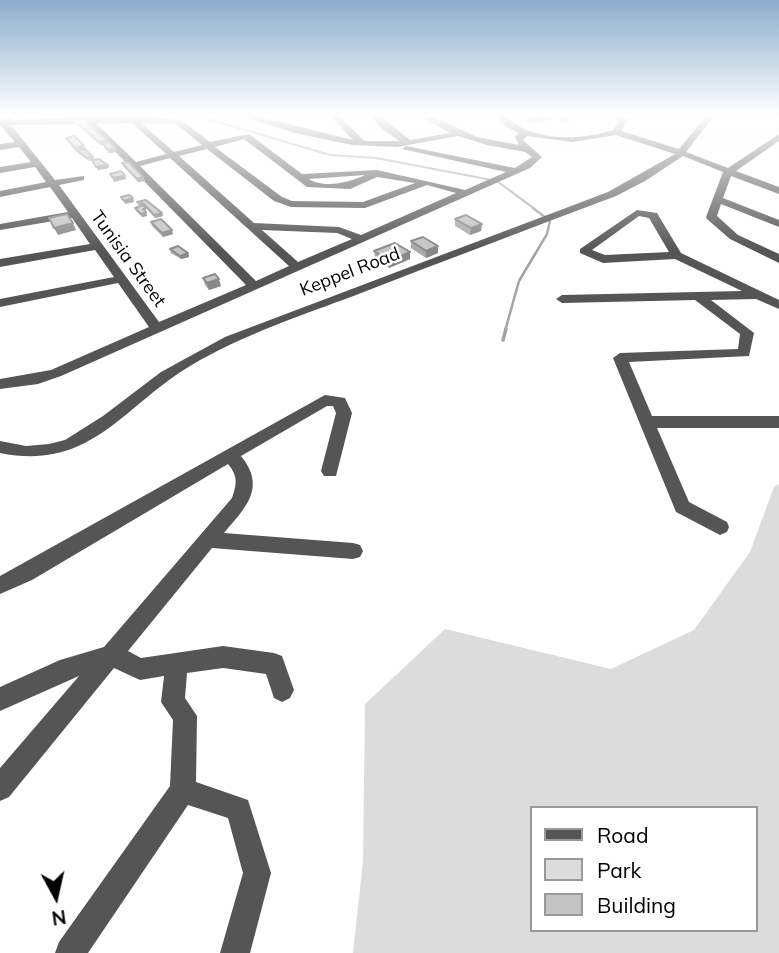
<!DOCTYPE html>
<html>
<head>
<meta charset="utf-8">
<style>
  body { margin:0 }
  #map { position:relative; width:779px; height:953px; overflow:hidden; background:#fff; font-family:Mulish,sans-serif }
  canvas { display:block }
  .legend { position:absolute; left:530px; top:806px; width:228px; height:126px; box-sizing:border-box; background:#fff; border:2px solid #999; margin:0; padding:9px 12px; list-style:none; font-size:21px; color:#000 }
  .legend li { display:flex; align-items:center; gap:14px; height:35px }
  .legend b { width:35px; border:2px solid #999 }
  .north { position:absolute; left:21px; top:862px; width:70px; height:70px; -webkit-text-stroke:5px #fff; paint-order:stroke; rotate:172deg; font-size:19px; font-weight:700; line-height:28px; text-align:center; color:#000 }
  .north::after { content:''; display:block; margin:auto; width:24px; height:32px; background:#000; clip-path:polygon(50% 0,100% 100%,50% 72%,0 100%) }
</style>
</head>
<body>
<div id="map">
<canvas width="779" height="953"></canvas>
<ul class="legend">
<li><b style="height:9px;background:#555"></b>Road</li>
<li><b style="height:19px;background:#dcdcdc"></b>Park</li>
<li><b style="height:19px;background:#c4c4c4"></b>Building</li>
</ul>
<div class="north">N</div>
</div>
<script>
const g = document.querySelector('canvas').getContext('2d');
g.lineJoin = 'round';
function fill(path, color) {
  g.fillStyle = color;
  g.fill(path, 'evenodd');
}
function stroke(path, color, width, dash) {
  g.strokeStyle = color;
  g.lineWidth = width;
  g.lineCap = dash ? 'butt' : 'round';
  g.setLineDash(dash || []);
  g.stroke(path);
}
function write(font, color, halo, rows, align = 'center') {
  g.font = font + ' Mulish,sans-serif';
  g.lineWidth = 5;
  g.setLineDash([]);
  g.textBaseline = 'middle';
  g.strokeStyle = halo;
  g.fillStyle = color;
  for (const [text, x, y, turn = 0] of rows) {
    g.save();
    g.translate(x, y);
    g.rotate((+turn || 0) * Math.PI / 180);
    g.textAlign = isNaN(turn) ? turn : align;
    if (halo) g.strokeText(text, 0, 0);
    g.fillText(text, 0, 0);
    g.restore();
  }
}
fill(new Path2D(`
  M 779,484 L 779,953 L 353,953 L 363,861 L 365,704 L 445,629 L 611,669 L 694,630 L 750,552 L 774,487 ZM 532,808 L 756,808 L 756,930 L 532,930 Z`), '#dcdcdc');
stroke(new Path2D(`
  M 198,116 L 330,155 L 376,158 L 497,181 L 536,210`), '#a3a3a3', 2);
stroke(new Path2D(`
  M 505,331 L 519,281 L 547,234 L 550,221 L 533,208`), '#a3a3a3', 2.5);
stroke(new Path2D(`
  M 503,340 L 506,329`), '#a3a3a3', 3.5);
fill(new Path2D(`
  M 126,116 L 181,120 L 210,142 L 249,134 L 302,174 L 377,170 L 465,190 L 506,172 L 402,149 L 406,146 L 515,168 L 532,157 L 525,152 L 487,145 L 458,136 L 397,147 L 352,145 L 295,133 L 242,116 L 256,116 L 353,140 L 331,116 L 340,116 L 364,141 L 400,141 L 383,130 L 371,116 L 380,116 L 410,140 L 450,133 L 421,116 L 431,116 L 477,137 L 519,145 L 515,137 L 519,133 L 507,127 L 496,116 L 505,116 C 533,142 579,141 613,130 L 619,121 L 616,116 L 624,116 L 627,121 L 621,131 L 679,149 L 706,116 L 714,116 L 686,152 L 728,168 L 779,134 L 779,141 L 736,171 L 779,187 L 779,194 L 731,176 L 723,198 L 779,220 L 779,227 L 721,204 L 717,216 L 738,235 L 779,254 L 779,263 L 730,239 L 707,219 L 706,217 L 723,172 L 683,156 L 645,181 L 616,196 C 529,229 443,261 356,295 C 300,316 242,335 190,366 C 121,408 91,471 0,453 L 0,441 L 26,446 L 49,444 L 65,440 L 103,416 L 161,372 L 225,337 L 608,192 L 675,154 L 616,135 L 572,142 L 527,136 L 523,140 L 542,157 L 530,168 L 61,376 L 38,384 L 0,389 L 0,379 L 51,370 L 149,327 L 118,283 L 0,307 L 0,299 L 114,277 L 95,250 L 0,267 L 0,259 L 90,244 L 72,218 L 0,230 L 0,224 L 68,212 L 50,187 L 0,197 L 0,191 L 46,182 L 35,167 L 0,173 L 0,167 L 31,162 L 19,147 L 0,150 L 0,144 L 15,142 L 0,125 L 0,121 L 9,118 L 13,120 ZM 132,123 L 166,154 L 136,162 L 97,124 ZM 141,123 L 176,124 L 202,145 L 174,152 ZM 88,124 L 246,285 L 159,322 L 59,185 L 84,180 L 84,176 L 55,180 L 11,125 ZM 244,139 L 307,187 L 350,189 L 377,177 L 415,183 L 363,202 L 292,201 L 282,197 L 215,147 ZM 207,149 L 274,201 L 291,207 L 365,208 L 427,185 L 456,193 L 361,235 L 339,227 L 254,223 L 179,156 ZM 170,158 L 289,266 L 256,281 L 140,166 ZM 365,175 C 351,182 324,189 309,179 ZM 262,230 L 337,233 L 352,239 L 298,262 Z
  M 637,210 L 657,213 L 681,253 L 779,300 L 779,309 L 756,299 L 711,300 L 754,333 L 749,356 L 629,362 L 652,416 L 779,416 L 779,428 L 657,428 L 689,502 L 727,522 L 729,527 L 727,532 L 720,535 L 676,512 L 613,358 L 620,353 L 738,349 L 740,334 L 695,300 L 562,303 L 556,299 L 562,295 L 742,291 L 675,259 L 603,263 L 580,253 L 580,249 ZM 639,216 L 649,218 L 669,252 L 605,255 L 592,250 Z
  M 325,395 L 345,398 L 352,413 L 336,476 L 324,476 L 321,471 L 336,413 L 333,406 L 327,406 L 241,456 C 267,488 245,508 224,533 L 353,543 L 360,545 L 363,551 L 360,557 L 353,559 L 212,548 L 128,651 L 141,658 L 223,646 L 274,653 L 282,656 L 294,690 L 290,698 L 282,702 L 274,698 L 266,674 L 223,668 L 187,673 L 185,698 L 197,716 L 196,782 L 248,800 L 271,873 L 250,953 L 220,953 L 243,873 L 228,818 L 188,805 L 88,953 L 55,953 L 59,942 L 170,786 L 173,720 L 161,702 L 164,676 L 140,680 L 114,668 L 9,797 L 0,801 L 0,768 L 79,676 L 0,711 L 0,687 L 60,660 L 104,647 L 232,498 C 237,484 238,476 228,464 L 32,580 L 0,594 L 0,576 Z`), '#555');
fill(new Path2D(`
  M 522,116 L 570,116 L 571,117 L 569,123 L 554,119 L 529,123 Z
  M 75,121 L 115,148 L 116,152 L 109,153 L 104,147 L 103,144 L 100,145 L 76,124 Z
  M 66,138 L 84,146 L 94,160 L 109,168 L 98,170 L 92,161 L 89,161 L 79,154 L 78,151 L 76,152 L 67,141 Z
  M 122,163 L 143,177 L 145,181 L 138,182 L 123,166 Z
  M 146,200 L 163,216 L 155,218 L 146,208 L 147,216 L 142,217 L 136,211 L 135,208 L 141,206 L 138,205 L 137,202 Z
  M 455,219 L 482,224 L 481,231 L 470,235 L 455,226 Z
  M 151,222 L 173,234 L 163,237 L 152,226 Z
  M 411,241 L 438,246 L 438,253 L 426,258 L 411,248 Z
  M 170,249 L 188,253 L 189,257 L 181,259 L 171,253 Z
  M 374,251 L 410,252 L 410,259 L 389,268 L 375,258 Z
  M 203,278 L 221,286 L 209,290 L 205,285 Z`), '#a9a9a9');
fill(new Path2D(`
  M 537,116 L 554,116 L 554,119 L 529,123 L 530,117 Z
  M 106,140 L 107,143 L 100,145 L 99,142 Z
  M 84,146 L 86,149 L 76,152 L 75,148 Z
  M 115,148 L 116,152 L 109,153 L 108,150 Z
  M 108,165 L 109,168 L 98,170 L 96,167 Z
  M 125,176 L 126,179 L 114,182 L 113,178 Z
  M 143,177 L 145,181 L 138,182 L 137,179 Z
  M 133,198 L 134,202 L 125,204 L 124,201 Z
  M 146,212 L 147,216 L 142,217 L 141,214 Z
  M 162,213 L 163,216 L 155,218 L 154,215 Z
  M 73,223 L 76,230 L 58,235 L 54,228 Z
  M 482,224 L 481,231 L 470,235 L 471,228 Z
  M 172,230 L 173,234 L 163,237 L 162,233 Z
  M 438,246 L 438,253 L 426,258 L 426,251 Z
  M 410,252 L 410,259 L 389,268 L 389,261 Z
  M 188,253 L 189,257 L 181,259 L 180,256 Z
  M 219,279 L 221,286 L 209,290 L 207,283 Z`), '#898989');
const building = new Path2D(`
  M 83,119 L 106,140 L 99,142 L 75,121 Z
  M 75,136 L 84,146 L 75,148 L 66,138 Z
  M 109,143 L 115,148 L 108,150 L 103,144 Z
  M 85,149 L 93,157 L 87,158 L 78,151 Z
  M 99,159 L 108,165 L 96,167 L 92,160 Z
  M 128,162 L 143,177 L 137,179 L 122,163 Z
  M 121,171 L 125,176 L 113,178 L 110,174 Z
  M 129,195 L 133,198 L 124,201 L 121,197 Z
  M 146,200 L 162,213 L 154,215 L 144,204 L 137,202 Z
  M 143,205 L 146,208 L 143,209 L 146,212 L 141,214 L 135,208 Z
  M 67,214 L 73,223 L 54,228 L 49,218 Z
  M 466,215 L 482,224 L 471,228 L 455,219 Z
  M 161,219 L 172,230 L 162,233 L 151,222 Z
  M 423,237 L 438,246 L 426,251 L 411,241 Z
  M 395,243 L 410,252 L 389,261 L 374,251 Z
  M 178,246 L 188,253 L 180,256 L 170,249 Z
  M 215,274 L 219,279 L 207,283 L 203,278 Z`);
fill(building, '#c4c4c4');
stroke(building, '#898989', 2);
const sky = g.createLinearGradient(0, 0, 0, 250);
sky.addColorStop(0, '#8cadcc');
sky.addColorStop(0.46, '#fff');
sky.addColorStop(1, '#ffffff00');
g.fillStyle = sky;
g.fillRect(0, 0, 779, 250);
write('18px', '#000', '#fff', [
  ["Tunisia Street",128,259,54],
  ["Keppel Road",350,272,-21]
]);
</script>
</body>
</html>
